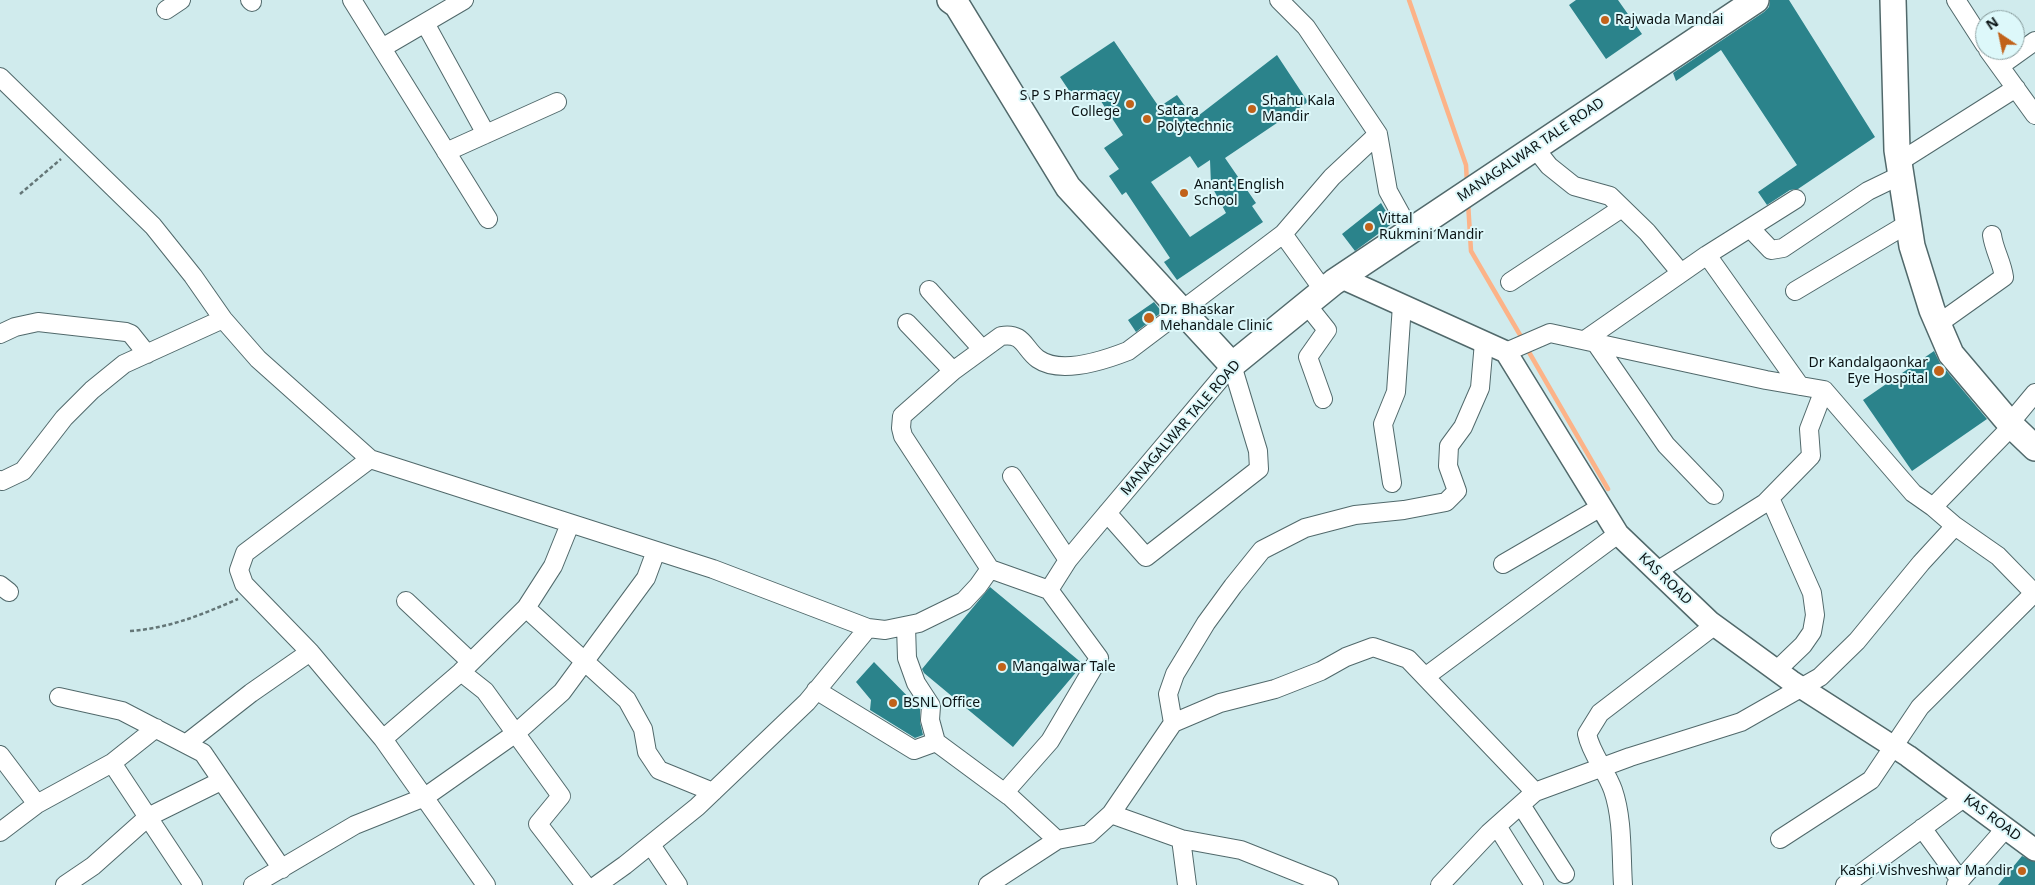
<!DOCTYPE html>
<html>
<head>
<meta charset="utf-8">
<style>
  body { margin:0 }
  #map { position:relative; width:2035px; height:885px; overflow:hidden; background:#d0ebed; font-family:"Noto Sans",sans-serif }
  canvas { display:block }
  .north { position:absolute; left:1975px; top:10px; width:50px; height:50px; box-sizing:border-box; background:#ddf8fa; border:1px solid #899d9e; border-radius:50%; rotate:326deg; font-size:14px; font-weight:700; line-height:20px; text-align:center; color:#0b1415 }
  .north::after { content:''; display:block; margin:auto; width:18px; height:22px; background:#c1621a; clip-path:polygon(50% 0,100% 100%,50% 72%,0 100%) }
</style>
</head>
<body>
<div id="map">
<canvas width="2035" height="885"></canvas>
<div class="north">N</div>
</div>
<script>
const g = document.querySelector('canvas').getContext('2d');
g.lineJoin = 'round';
function stroke(path, color, width, dash) {
  g.strokeStyle = color;
  g.lineWidth = width;
  g.lineCap = dash ? 'butt' : 'round';
  g.setLineDash(dash || []);
  g.stroke(path);
}
function fill(path, color) {
  g.fillStyle = color;
  g.fill(path, 'evenodd');
}
function write(font, color, halo, rows, align = 'center') {
  g.font = font + ' "Noto Sans",sans-serif';
  g.lineWidth = 4;
  g.setLineDash([]);
  g.textBaseline = 'middle';
  g.strokeStyle = halo;
  g.fillStyle = color;
  for (const [text, x, y, turn = 0] of rows) {
    g.save();
    g.translate(x, y);
    g.rotate((+turn || 0) * Math.PI / 180);
    g.textAlign = isNaN(turn) ? turn : align;
    if (halo) g.strokeText(text, 0, 0);
    g.fillText(text, 0, 0);
    g.restore();
  }
}
stroke(new Path2D(`
  M 1409,0 L 1466,165 L 1467,184
  M 1468,202 L 1471,251 L 1523,340
  M 1526,347 L 1608,489`), '#fcb388', 4.5);
fill(new Path2D(`
  M 1576,0 L 1618,0 L 1642,34 L 1606,59 L 1569,5 Z
  M 1770,0 L 1789,0 L 1875,137 L 1798,189 L 1790,190 L 1767,205 L 1758,192 L 1797,165 L 1721,50 L 1676,81 L 1673,73 L 1764,12 L 1769,7 Z
  M 1114,41 L 1159,107 L 1177,95 L 1194,119 L 1277,55 L 1308,102 L 1225,158 L 1256,203 L 1252,206 L 1263,222 L 1177,280 L 1164,262 L 1170,258 L 1126,192 L 1122,195 L 1109,176 L 1119,169 L 1104,148 L 1123,135 L 1093,89 L 1076,101 L 1060,77 ZM 1190,156 L 1198,168 L 1210,160 L 1211,185 L 1226,213 L 1190,237 L 1151,182 Z
  M 1381,203 L 1393,223 L 1355,251 L 1342,234 Z
  M 1154,302 L 1162,312 L 1136,332 L 1128,320 Z
  M 1934,351 L 1940,363 L 1987,419 L 1912,471 L 1863,400 Z
  M 990,587 L 1083,664 L 1013,747 L 924,673 L 922,669 Z
  M 874,662 L 920,709 L 920,722 L 923,735 L 915,738 L 870,710 L 871,700 L 856,682 Z
  M 2022,856 L 2035,862 L 2035,885 L 1998,885 Z`), '#2b838b');
const minor = new Path2D(`
  M 250,0 L 252,2
  M 352,0 L 488,219
  M 1279,0 L 1306,27 L 1378,134 L 1388,191 L 1410,231
  M 1956,0 L 1985,45
  M 166,10 L 181,0
  M 425,23 L 486,134
  M 382,48 L 464,0
  M 1988,50 L 2035,115
  M 2000,66 L 2035,41
  M 0,77 L 153,226 L 193,276 L 223,319 L 258,359 L 370,459 L 713,569 L 868,628 L 885,630 L 919,623 L 964,601 L 978,586 L 990,569 L 1049,590 L 1099,658 L 1050,741 L 1005,792 L 1057,840 L 988,885
  M 1534,147 L 1549,166 L 1574,186 L 1610,196 L 1647,232 L 1681,273
  M 446,152 L 557,102
  M 1899,162 L 2016,88
  M 1750,228 L 1771,250 L 1783,248 L 1868,191 L 1901,175
  M 1283,234 L 1324,291
  M 1707,255 L 1800,386
  M 1510,282 L 1622,208
  M 929,290 L 982,349
  M 1795,291 L 1909,223
  M 1307,305 L 1327,330 L 1308,357 L 1323,399
  M 907,323 L 953,371
  M 1938,324 L 2004,277 C 2002,262 1994,250 1992,235
  M 0,334 L 15,327 L 38,322 L 126,332 L 131,334 L 147,354
  M 1585,340 L 1707,255 L 1796,199
  M 1595,342 L 1666,445 L 1714,495
  M 1506,352 L 1550,333 L 1766,380 L 1824,390 L 1913,493 L 1933,507 L 2012,426
  M 2010,423 L 2035,393
  M 1012,476 L 1068,560
  M 0,480 L 2,481 L 23,471 L 64,418 L 92,390 L 124,364 L 223,319
  M 1392,483 L 1383,424 L 1396,392 L 1402,305
  M 1770,498 L 1812,593 L 1815,615 L 1812,632 L 1803,645 L 1777,670
  M 1107,513 L 1146,557 L 1259,469 L 1258,451 L 1232,365
  M 1955,526 L 1998,556 L 2035,594
  M 1503,564 L 1601,507
  M 990,569 L 903,436 L 901,428 L 902,416 L 953,371 L 1001,336 C 1024,332 1024,349 1038,359 C 1061,375 1105,360 1128,351 L 1283,234 L 1332,177 L 1378,134
  M 1657,571 L 1765,503 L 1811,456 L 1809,429 L 1824,390
  M 0,585 L 9,592
  M 1049,590 L 1068,560 L 1087,537 L 1232,365
  M 406,601 L 471,662
  M 526,608 L 627,700 L 643,729 L 647,752 L 659,770 L 713,792
  M 906,626 L 907,658 L 916,683 L 931,706 L 930,720 L 936,742 L 1009,796
  M 310,652 L 383,739 L 486,885
  M 461,672 L 485,691 L 561,796 L 538,824 L 585,885
  M 1425,677 L 1618,534
  M 816,690 L 914,750 L 936,742
  M 59,697 L 122,711 L 203,753 L 282,869
  M 1173,723 L 1168,694 L 1175,674 L 1206,623 L 1233,586 L 1262,550 L 1305,528 L 1355,515 L 1404,510 L 1446,502 L 1457,491 L 1448,466 L 1449,446 L 1463,427 L 1480,388 L 1484,342
  M 383,739 L 461,672 L 526,608 L 553,566 L 570,524
  M 187,743 L 251,693 L 310,652 L 244,584 L 239,570 L 245,553 L 370,459
  M 0,755 L 37,804
  M 112,763 L 193,885
  M 1521,805 L 1565,874
  M 1111,814 L 1181,839
  M 1497,826 L 1534,885
  M 1922,828 L 1960,880
  M 0,832 L 37,804 L 112,763 L 156,728
  M 1780,839 L 1871,780 L 1920,707 L 2034,593
  M 1057,840 L 1089,834 L 1111,814 L 1173,723 L 1220,703 L 1275,689 L 1321,671 L 1346,657 L 1373,647 L 1408,659 L 1535,792
  M 651,845 L 678,885
  M 65,885 L 93,866 L 148,817 L 221,781
  M 253,885 L 355,825 L 425,797 L 516,733 L 562,692 L 646,578 L 656,551
  M 597,885 L 625,865 L 697,807 L 807,702 L 868,628
  M 1187,885 L 1181,839 L 1241,850 L 1329,885
  M 1440,885 L 1489,833 L 1535,792 L 1630,757 L 1741,722 L 1820,677 L 1857,641 L 1921,563 L 1955,526 L 1933,507
  M 1623,885 C 1621,854 1623,819 1613,790 C 1606,770 1591,754 1587,734 L 1600,713 L 1715,625
  M 1845,885 L 1965,797
  M 1956,885 L 2005,829`);
const tertiary = new Path2D(`
  M 1342,278 L 1506,352 L 1618,534 L 1710,622 L 1791,681 L 1908,756 L 2035,850`);
const secondary = new Path2D(`
  M 950,0 L 957,5 L 1068,187 L 1232,365 L 1334,282 L 1756,0
  M 1893,0 L 1897,150 L 1912,246 L 1932,310 L 1951,354 L 2012,426 L 2035,448`);
stroke(minor, '#51696b', 20);
stroke(tertiary, '#51696b', 24);
stroke(secondary, '#51696b', 28);
stroke(new Path2D(`
  M 20,194 L 61,159
  M 130,631 C 170,628 201,615 238,599`), '#647677', 2.5, [4, 2.5]);
stroke(minor, '#fff', 18);
stroke(tertiary, '#fff', 21);
stroke(secondary, '#fff', 25);
for (const [x, y, r, color] of [
  [1605,20,5,"#c1621a"],
  [1130,104,5,"#c1621a"],
  [1252,109,5,"#c1621a"],
  [1147,119,5,"#c1621a"],
  [1184,193,5,"#c1621a"],
  [1369,227,5,"#c1621a"],
  [1149,318,6,"#c1621a"],
  [1939,371,6,"#c1621a"],
  [1002,667,5,"#c1621a"],
  [893,703,5,"#c1621a"],
  [2022,871,5,"#c1621a"]
]) {
  const dot = new Path2D();
  dot.arc(x, y, r, 0, 2 * Math.PI);
  g.fillStyle = color;
  g.fill(dot);
  stroke(dot, '#ddf8fa', 2);
}
write('14px', '#0b1415', '#ddf8fa', [
  ["Rajwada Mandai",1615,20],
  ["S P S Pharmacy",1120,96,"right"],
  ["College",1120,112,"right"],
  ["Shahu Kala",1262,101],
  ["Mandir",1262,117],
  ["Satara",1157,111],
  ["Polytechnic",1157,127],
  ["Anant English",1194,185],
  ["School",1194,201],
  ["Vittal",1379,219],
  ["Rukmini Mandir",1379,235],
  ["Dr. Bhaskar",1160,310],
  ["Mehandale Clinic",1160,326],
  ["Dr Kandalgaonkar",1928,363,"right"],
  ["Eye Hospital",1928,379,"right"],
  ["Mangalwar Tale",1012,667],
  ["BSNL Office",903,703],
  ["Kashi Vishveshwar Mandir",2012,871,"right"]
], 'left');
write('14px', '#0b1415', '#ddf8fa', [
  ["MANAGALWAR TALE ROAD",1531,150,-34],
  ["MANAGALWAR TALE ROAD",1181,428,-49],
  ["KAS ROAD",1665,579,44],
  ["KAS ROAD",1992,818,37]
]);
</script>
</body>
</html>
